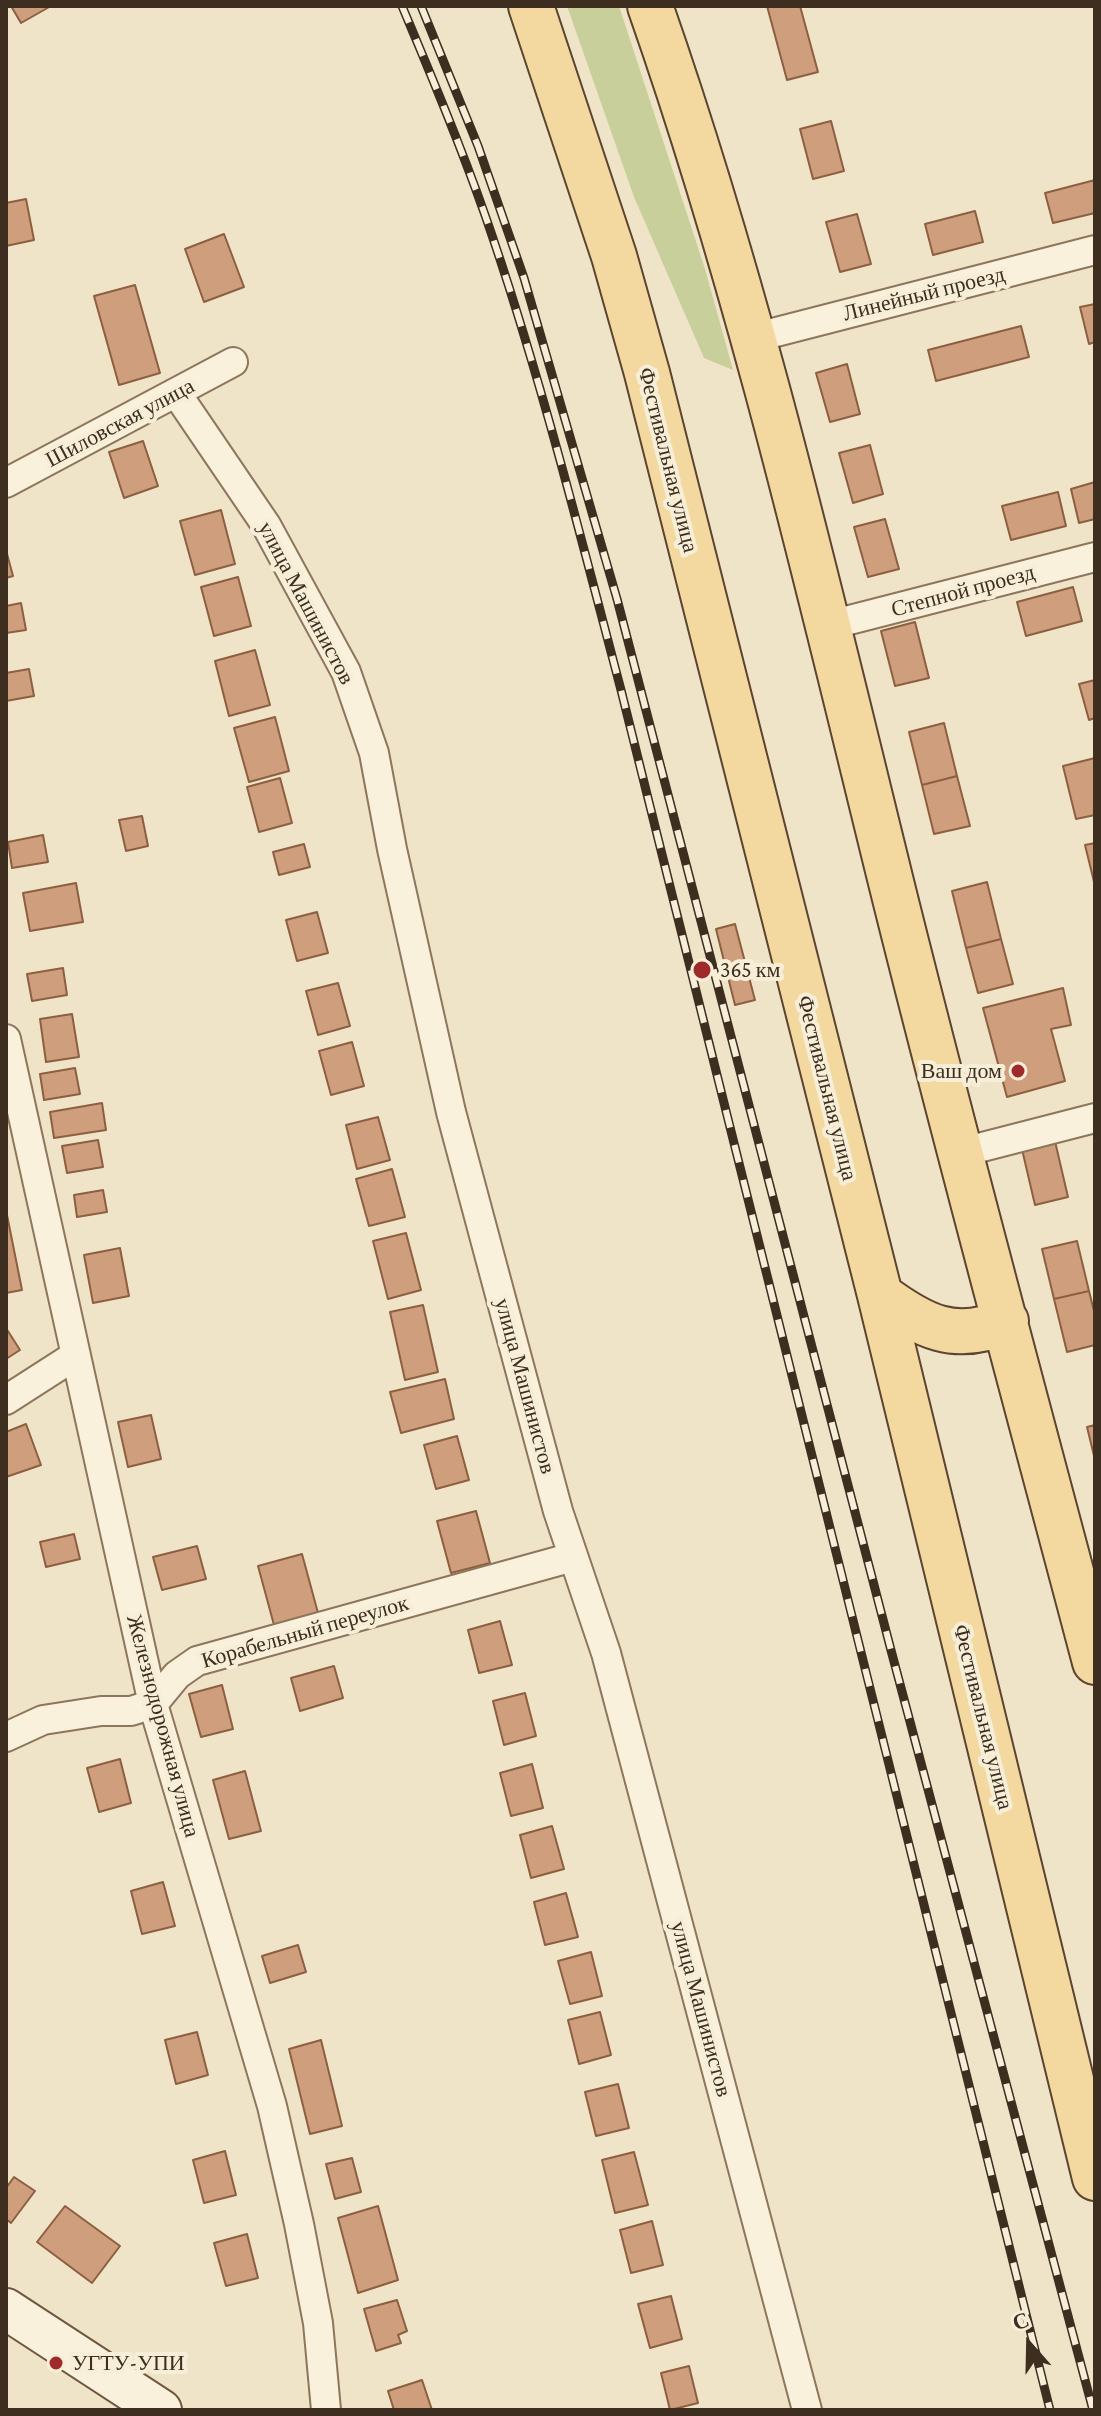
<!DOCTYPE html>
<html>
<head>
<meta charset="utf-8">
<style>
  body { margin:0 }
  #map { position:relative; width:1101px; height:2416px; overflow:hidden; background:#f0e4c8; font-family:"Crimson Pro",serif }
  canvas { display:block }
  .frame { position:absolute; inset:0; border:8px solid #3d2e20; pointer-events:none }
  .north { position:absolute; left:989px; top:2304px; width:80px; height:80px; -webkit-text-stroke:6px #f7eed8; paint-order:stroke; rotate:340deg; font-size:22px; font-weight:700; line-height:32px; text-align:center; color:#3d2e20 }
  .north::after { content:''; display:block; margin:auto; width:28px; height:36px; background:#3d2e20; clip-path:polygon(50% 0,100% 100%,50% 72%,0 100%) }
</style>
</head>
<body>
<div id="map">
<canvas width="1101" height="2416"></canvas>
<div class="frame"></div>
<div class="north">С</div>
</div>
<script>
const g = document.querySelector('canvas').getContext('2d');
g.lineJoin = 'round';
function fill(path, color) {
  g.fillStyle = color;
  g.fill(path, 'evenodd');
}
function stroke(path, color, width, dash) {
  g.strokeStyle = color;
  g.lineWidth = width;
  g.lineCap = dash ? 'butt' : 'round';
  g.setLineDash(dash || []);
  g.stroke(path);
}
function write(font, color, halo, rows, align = 'center') {
  g.font = font + ' "Crimson Pro",serif';
  g.lineWidth = 8;
  g.setLineDash([]);
  g.textBaseline = 'middle';
  g.strokeStyle = halo;
  g.fillStyle = color;
  for (const [text, x, y, turn = 0] of rows) {
    g.save();
    g.translate(x, y);
    g.rotate((+turn || 0) * Math.PI / 180);
    g.textAlign = isNaN(turn) ? turn : align;
    if (halo) g.strokeText(text, 0, 0);
    g.fillText(text, 0, 0);
    g.restore();
  }
}
fill(new Path2D(`
  M 567,6 L 619,6 L 705,269 L 733,370 L 704,358 L 634,197 Z`), '#c9cf9b');
const building = new Path2D(`
  M 11,6 L 51,6 L 21,23 Z
  M 767,6 L 800,6 L 818,72 L 787,80 Z
  M 831,121 L 844,171 L 813,179 L 800,129 Z
  M 1095,180 L 1095,213 L 1053,223 L 1045,193 Z
  M 26,199 L 34,240 L 6,246 L 6,203 Z
  M 975,211 L 983,242 L 933,255 L 925,224 Z
  M 857,214 L 871,264 L 840,272 L 826,222 Z
  M 224,234 L 244,287 L 204,302 L 185,249 Z
  M 135,285 L 160,373 L 119,385 L 94,296 Z
  M 1095,304 L 1095,342 L 1089,344 L 1080,307 Z
  M 1021,326 L 1029,357 L 936,381 L 928,350 Z
  M 847,364 L 860,414 L 830,422 L 816,373 Z
  M 143,441 L 158,486 L 124,498 L 109,452 Z
  M 870,445 L 883,494 L 853,503 L 839,453 Z
  M 1095,482 L 1095,519 L 1079,523 L 1071,489 Z
  M 1058,492 L 1066,526 L 1011,540 L 1002,506 Z
  M 221,510 L 235,564 L 195,575 L 180,521 Z
  M 885,519 L 899,569 L 868,577 L 854,527 Z
  M 6,550 L 13,576 L 6,578 Z
  M 238,577 L 251,626 L 214,636 L 201,587 Z
  M 1073,587 L 1082,621 L 1026,636 L 1017,602 Z
  M 21,603 L 26,630 L 6,633 L 6,606 Z
  M 915,622 L 929,678 L 895,686 L 881,631 Z
  M 255,650 L 270,705 L 229,716 L 215,661 Z
  M 29,669 L 34,696 L 6,701 L 6,673 Z
  M 1095,680 L 1095,718 L 1089,720 L 1079,684 Z
  M 275,717 L 289,771 L 249,782 L 234,728 Z
  M 944,723 L 957,776 L 922,785 L 909,732 Z
  M 1095,758 L 1095,815 L 1076,819 L 1063,766 Z
  M 957,776 L 970,826 L 934,834 L 922,785 Z
  M 280,778 L 292,823 L 259,832 L 247,787 Z
  M 142,816 L 148,846 L 126,851 L 119,820 Z
  M 43,835 L 48,862 L 12,868 L 8,842 Z
  M 1095,843 L 1095,886 L 1085,845 Z
  M 304,844 L 310,867 L 279,875 L 273,852 Z
  M 987,882 L 1001,939 L 966,948 L 952,891 Z
  M 76,883 L 83,922 L 30,931 L 23,893 Z
  M 317,912 L 328,953 L 297,961 L 286,920 Z
  M 735,924 L 755,1000 L 735,1005 L 716,929 Z
  M 1001,939 L 1013,984 L 978,993 L 966,948 Z
  M 63,968 L 67,995 L 32,1001 L 27,974 Z
  M 338,983 L 350,1026 L 318,1035 L 306,991 Z
  M 1063,988 L 1071,1025 L 1051,1029 L 1065,1081 L 1007,1097 L 983,1008 Z
  M 72,1014 L 79,1057 L 46,1062 L 40,1019 Z
  M 352,1042 L 364,1086 L 331,1095 L 319,1051 Z
  M 75,1068 L 80,1094 L 44,1100 L 40,1074 Z
  M 102,1103 L 106,1130 L 54,1138 L 50,1112 Z
  M 378,1117 L 390,1160 L 357,1169 L 346,1125 Z
  M 1054,1137 L 1068,1197 L 1035,1205 L 1021,1145 Z
  M 98,1140 L 103,1167 L 67,1173 L 62,1146 Z
  M 392,1169 L 405,1217 L 369,1226 L 356,1179 Z
  M 103,1190 L 107,1212 L 77,1217 L 74,1195 Z
  M 6,1210 L 22,1290 L 6,1293 Z
  M 406,1233 L 421,1290 L 388,1299 L 373,1241 Z
  M 1077,1241 L 1089,1291 L 1054,1299 L 1042,1249 Z
  M 120,1248 L 129,1296 L 93,1303 L 84,1255 Z
  M 1089,1291 L 1095,1315 L 1095,1345 L 1067,1352 L 1054,1299 Z
  M 423,1305 L 438,1372 L 405,1380 L 390,1312 Z
  M 6,1328 L 20,1350 L 6,1359 Z
  M 445,1379 L 454,1419 L 401,1433 L 390,1392 Z
  M 151,1415 L 161,1459 L 128,1467 L 118,1422 Z
  M 26,1424 L 41,1465 L 6,1477 L 6,1432 Z
  M 1095,1425 L 1095,1460 L 1087,1427 Z
  M 457,1436 L 469,1480 L 436,1489 L 424,1445 Z
  M 476,1511 L 490,1563 L 451,1573 L 437,1521 Z
  M 74,1534 L 80,1559 L 46,1567 L 40,1542 Z
  M 197,1546 L 206,1579 L 162,1590 L 153,1557 Z
  M 302,1554 L 318,1613 L 274,1625 L 258,1566 Z
  M 500,1621 L 512,1665 L 479,1673 L 468,1630 Z
  M 334,1666 L 343,1698 L 300,1711 L 291,1678 Z
  M 222,1685 L 233,1729 L 201,1737 L 189,1694 Z
  M 525,1693 L 536,1736 L 504,1745 L 493,1701 Z
  M 120,1759 L 131,1803 L 99,1812 L 87,1768 Z
  M 532,1764 L 543,1808 L 511,1816 L 500,1773 Z
  M 245,1771 L 261,1831 L 229,1839 L 213,1780 Z
  M 552,1826 L 564,1869 L 531,1878 L 520,1835 Z
  M 163,1882 L 175,1926 L 142,1934 L 131,1891 Z
  M 566,1893 L 578,1937 L 545,1945 L 534,1902 Z
  M 298,1945 L 306,1972 L 270,1983 L 262,1956 Z
  M 591,1952 L 602,1996 L 570,2004 L 558,1961 Z
  M 600,2012 L 611,2055 L 579,2064 L 568,2020 Z
  M 197,2032 L 208,2075 L 176,2084 L 165,2040 Z
  M 321,2040 L 342,2126 L 310,2134 L 289,2049 Z
  M 618,2084 L 629,2128 L 596,2136 L 585,2092 Z
  M 225,2151 L 236,2195 L 204,2203 L 193,2160 Z
  M 634,2152 L 648,2205 L 615,2213 L 602,2160 Z
  M 352,2158 L 361,2192 L 335,2199 L 326,2164 Z
  M 14,2177 L 35,2191 L 11,2223 L 6,2219 L 6,2188 Z
  M 65,2206 L 120,2246 L 92,2283 L 37,2242 Z
  M 378,2206 L 398,2280 L 358,2293 L 338,2218 Z
  M 652,2221 L 663,2265 L 631,2273 L 620,2230 Z
  M 247,2234 L 258,2278 L 226,2286 L 214,2243 Z
  M 671,2296 L 682,2339 L 650,2348 L 638,2304 Z
  M 397,2300 L 407,2331 L 398,2335 L 401,2343 L 376,2351 L 364,2309 Z
  M 689,2366 L 698,2403 L 670,2410 L 661,2373 Z
  M 422,2380 L 432,2410 L 394,2410 L 388,2391 Z`);
fill(building, '#cf9f7d');
stroke(building, '#8d5f41', 2);
const minor = new Path2D(`
  M 753,338 L 1095,250
  M 177,394 L 266,525 L 346,672 L 374,753 L 392,849 L 451,1112 L 558,1511 L 606,1653 L 807,2410
  M 6,483 L 233,362
  M 830,625 L 1095,557
  M 6,1039 L 153,1704 L 272,2106 L 299,2224 L 318,2323 L 326,2410
  M 959,1153 L 1095,1118
  M 6,1400 L 76,1355
  M 6,1737 L 43,1720 L 101,1711 L 131,1711 L 153,1704 L 177,1675 L 197,1661 L 573,1557`);
const secondary = new Path2D(`
  M 6,2309 L 161,2410`);
const primary = new Path2D(`
  M 531,6 L 614,256 L 647,373 L 880,1295 L 1095,2178
  M 650,6 C 750,291 818,586 890,878 C 955,1141 1026,1401 1095,1662
  M 880,1295 C 922,1326 955,1344 1006,1321`);
stroke(minor, '#8d765c', 32);
stroke(secondary, '#6f573f', 44);
stroke(primary, '#5b4430', 48);
stroke(minor, '#faf1dc', 28);
stroke(secondary, '#faf1dc', 40);
stroke(primary, '#f3d9a0', 44);
const rail = new Path2D(`
  M 402,6 C 431,75 460,144 485,215 C 539,370 579,531 621,690 L 1050,2410
  M 421,6 L 478,146 L 524,278 L 617,599 L 892,1654 L 1093,2410`);
stroke(rail, '#3d2e20', 9);
stroke(rail, '#f7eed8', 6, [18]);
for (const [x, y, r, color] of [
  [702,970,10,"#9e2a2b"],
  [1018,1071,8,"#9e2a2b"],
  [56,2363,8,"#9e2a2b"]
]) {
  const dot = new Path2D();
  dot.arc(x, y, r, 0, 2 * Math.PI);
  g.fillStyle = color;
  g.fill(dot);
  stroke(dot, '#f7eed8', 3);
}
write('22px', '#3d2e20', '#f7eed8', [
  ["Линейный проезд",924,294,-14],
  ["Шиловская улица",120,423,-28],
  ["Фестивальная улица",668,460,76],
  ["Степной проезд",963,591,-15],
  ["улица Машинистов",306,603,62],
  ["Фестивальная улица",827,1088,76],
  ["улица Машинистов",525,1386,75],
  ["Корабельный переулок",305,1632,-16],
  ["Фестивальная улица",983,1717,76],
  ["Железнодорожная улица",163,1726,75],
  ["улица Машинистов",701,2009,75]
]);
write('22px', '#3d2e20', '#f7eed8', [
  ["365 км",720,970],
  ["Ваш дом",1002,1071,"right"],
  ["УГТУ-УПИ",72,2363]
], 'left');
</script>
</body>
</html>
